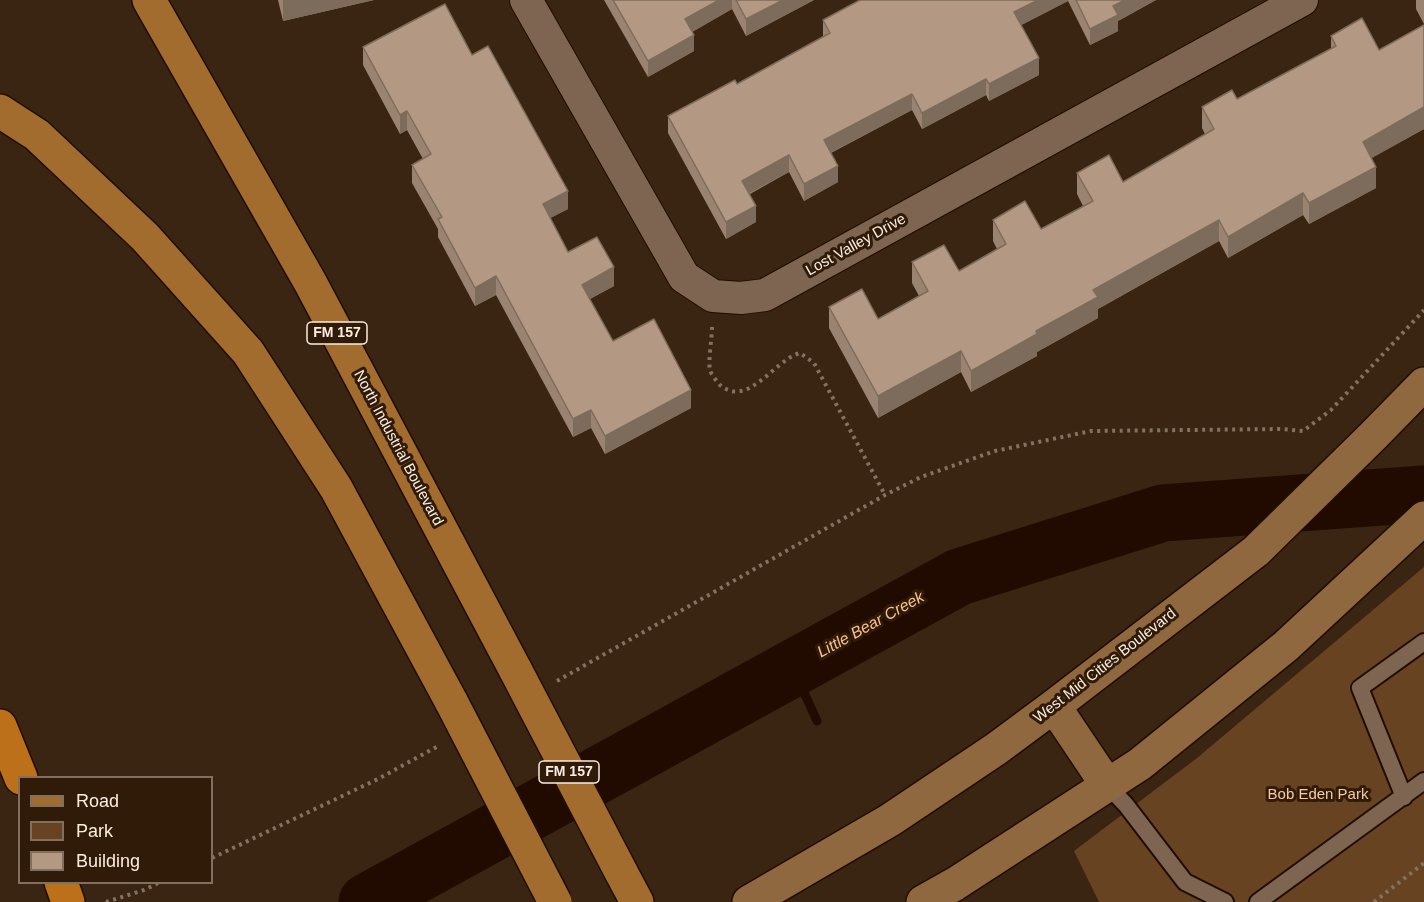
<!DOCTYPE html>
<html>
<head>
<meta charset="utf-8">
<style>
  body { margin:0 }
  #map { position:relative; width:1424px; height:902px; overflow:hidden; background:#392512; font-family:Helvetica,sans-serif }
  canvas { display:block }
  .legend { position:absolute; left:18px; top:776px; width:195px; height:108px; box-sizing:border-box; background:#2f1b08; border:2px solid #816f5f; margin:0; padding:8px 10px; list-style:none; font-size:18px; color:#fbede1 }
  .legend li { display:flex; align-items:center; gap:12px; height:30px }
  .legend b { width:30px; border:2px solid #816f5f }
</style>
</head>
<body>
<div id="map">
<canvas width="1424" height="902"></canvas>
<ul class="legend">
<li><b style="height:8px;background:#a36c2f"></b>Road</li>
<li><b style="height:16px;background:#674321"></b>Park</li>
<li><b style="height:16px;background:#b39983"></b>Building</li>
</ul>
</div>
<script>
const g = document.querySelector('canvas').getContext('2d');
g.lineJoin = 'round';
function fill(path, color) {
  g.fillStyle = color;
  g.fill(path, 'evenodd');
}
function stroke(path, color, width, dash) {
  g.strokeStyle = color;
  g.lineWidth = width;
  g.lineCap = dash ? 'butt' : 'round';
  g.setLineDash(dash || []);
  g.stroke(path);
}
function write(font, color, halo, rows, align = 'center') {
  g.font = font + ' Helvetica,sans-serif';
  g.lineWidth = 6;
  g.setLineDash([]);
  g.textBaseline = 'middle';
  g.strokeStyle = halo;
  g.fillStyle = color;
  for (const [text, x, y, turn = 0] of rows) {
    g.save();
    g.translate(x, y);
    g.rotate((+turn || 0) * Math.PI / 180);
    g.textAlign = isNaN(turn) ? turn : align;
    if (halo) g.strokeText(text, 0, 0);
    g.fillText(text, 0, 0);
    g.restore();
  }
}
fill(new Path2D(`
  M 1424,567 L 1424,902 L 1099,902 L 1074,851 L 1197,758 Z`), '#674321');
stroke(new Path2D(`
  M 793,668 L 817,721`), '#210b00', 9);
stroke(new Path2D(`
  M 367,902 L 959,577 L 1163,513 L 1424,494`), '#210b00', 57);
const service = new Path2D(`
  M 1107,785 L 1126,805 L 1185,882 L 1225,902
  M 1404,797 L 1360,688 L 1424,642
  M 1258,902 L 1424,781`);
const minor = new Path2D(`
  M 526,0 L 684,277 L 713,296 L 741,298 L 765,295 L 1302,0`);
const secondary = new Path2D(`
  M 1054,706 L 1107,785
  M 749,902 L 890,820 L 996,749 L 1054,706 L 1256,551 L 1373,436 L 1424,384
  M 923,902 L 955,884 L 1140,764 L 1286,646 L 1424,518`);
const primary = new Path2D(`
  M 149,0 L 310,282 L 516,671
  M 0,111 L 37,135 L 145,237 L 248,352 L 336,488 L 452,703
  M 621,872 L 637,902`);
const motorway = new Path2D(`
  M 0,726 L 21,778
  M 61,882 L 68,902`);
stroke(service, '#200d00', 20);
stroke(minor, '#200d00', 34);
stroke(secondary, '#200d00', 36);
stroke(primary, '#200d00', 36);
stroke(motorway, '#200d00', 36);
stroke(new Path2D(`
  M 712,327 C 712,338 708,361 710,370 C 711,374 717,382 720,385 C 748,409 774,360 800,353 L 814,363 L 885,495
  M 557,681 L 885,495 L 921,477 L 995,451 L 1091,431 L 1282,429 L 1303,431 L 1331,410 L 1424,310
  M 212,858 L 378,779 L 440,745
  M 106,902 L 144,890 L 160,882
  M 1374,902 L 1424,863`), '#837161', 4, [3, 4.5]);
stroke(service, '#7d6551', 16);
stroke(minor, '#7d6551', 32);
stroke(secondary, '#906840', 33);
stroke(primary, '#a36c2f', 33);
stroke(motorway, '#bc7019', 33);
const primaryBridge = new Path2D(`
  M 516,671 L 621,872
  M 452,703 L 555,902`);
stroke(primaryBridge, '#200d00', 36, []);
stroke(primaryBridge, '#a36c2f', 33);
fill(new Path2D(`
  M 278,0 L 374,0 L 283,21 Z
  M 604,0 L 814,0 L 746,36 L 732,9 L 692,32 L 694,51 L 648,77 Z
  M 860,0 L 1156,0 L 1118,21 L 1118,31 L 1090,45 L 1068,1 L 1021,25 L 1039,75 L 989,101 L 986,95 L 922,129 L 912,110 L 831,153 L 838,182 L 804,201 L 789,172 L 750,194 L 756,222 L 726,239 L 668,133 L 668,116 L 737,84 L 823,37 L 823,20 Z
  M 1416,0 L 1424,0 L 1424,24 L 1416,9 Z
  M 1424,25 L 1424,129 L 1371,158 L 1376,188 L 1309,224 L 1303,215 L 1228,258 L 1219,241 L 1098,309 L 1098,318 L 1037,352 L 1037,356 L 971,392 L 961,372 L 878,418 L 829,328 L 829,307 L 878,319 L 919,296 L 912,283 L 912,262 L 959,271 L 997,249 L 993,241 L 993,220 L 1041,229 L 1083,206 L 1077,194 L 1077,173 L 1123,182 L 1205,134 L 1202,128 L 1202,107 L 1237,99 L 1331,49 L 1331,36 L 1379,50 Z
  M 363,47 L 472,55 L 568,209 L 550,218 L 568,252 L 614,286 L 590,299 L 613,341 L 691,408 L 605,454 L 591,428 L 573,437 L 496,295 L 475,306 L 438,237 L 438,229 L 412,183 L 412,165 L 423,159 L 407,130 L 400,134 L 363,65 Z`), '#9a8471');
fill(new Path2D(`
  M 283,0 L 374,0 L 283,21 Z
  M 719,0 L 732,0 L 732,9 L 685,36 L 685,19 Z
  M 783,0 L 814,0 L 746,36 L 746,19 Z
  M 1038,0 L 1068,0 L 1068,1 L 1014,29 L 1014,12 Z
  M 1125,0 L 1156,0 L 1118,21 L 1118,31 L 1090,45 L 1090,29 L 1113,6 Z
  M 694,35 L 694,51 L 648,77 L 648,61 Z
  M 1039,58 L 1039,75 L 989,101 L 989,84 Z
  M 986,79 L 986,95 L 922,129 L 922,113 Z
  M 912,94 L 912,110 L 824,156 L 824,140 Z
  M 1424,107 L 1424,129 L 1363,163 L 1363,142 Z
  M 407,111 L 407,130 L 400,134 L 400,115 Z
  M 789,155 L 789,172 L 742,197 L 742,181 Z
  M 838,166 L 838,182 L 804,201 L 804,184 Z
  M 1376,167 L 1376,188 L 1309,224 L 1309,203 Z
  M 568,191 L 568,209 L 543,222 L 543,204 Z
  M 1303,193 L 1303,215 L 1228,258 L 1228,237 Z
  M 756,206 L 756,222 L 726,239 L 726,222 Z
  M 1219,220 L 1219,241 L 1098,309 L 1098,318 L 1037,352 L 1037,356 L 971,392 L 971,371 L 1036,331 L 1093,290 Z
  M 614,267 L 614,286 L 582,303 L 582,285 Z
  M 496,276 L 496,295 L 475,306 L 475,288 Z
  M 961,351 L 961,372 L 878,418 L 878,396 Z
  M 691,390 L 691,408 L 605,454 L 605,436 Z
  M 591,410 L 591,428 L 573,437 L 573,419 Z`), '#7d6b5c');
const building = new Path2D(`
  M 613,0 L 719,0 L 685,19 L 694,35 L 648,61 Z
  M 736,0 L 783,0 L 746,19 Z
  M 860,0 L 1038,0 L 1014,12 L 1039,58 L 989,84 L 986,79 L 922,113 L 912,94 L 824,140 L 838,166 L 804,184 L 789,155 L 742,181 L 756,206 L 726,222 L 668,116 L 735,80 L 737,84 L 830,33 L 823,20 Z
  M 1076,0 L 1125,0 L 1113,6 L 1118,15 L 1090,29 Z
  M 445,4 L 472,55 L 488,46 L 568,191 L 543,204 L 568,252 L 597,237 L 614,267 L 582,285 L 613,341 L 654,319 L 691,390 L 605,436 L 591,410 L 573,419 L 496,276 L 475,288 L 438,219 L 442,217 L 412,165 L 431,154 L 407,111 L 400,115 L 363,47 Z
  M 1362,18 L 1379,50 L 1424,25 L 1424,107 L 1363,142 L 1376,167 L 1309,203 L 1303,193 L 1228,237 L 1219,220 L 1093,290 L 1098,297 L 1036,331 L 1037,334 L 971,371 L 961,351 L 878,396 L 829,307 L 862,289 L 878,319 L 928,291 L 912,262 L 944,245 L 959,271 L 1006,244 L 993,220 L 1025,201 L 1041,229 L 1093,201 L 1077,173 L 1109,155 L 1123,182 L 1214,129 L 1202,107 L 1232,90 L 1237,99 L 1336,46 L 1331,36 Z`);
fill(building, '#b39983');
stroke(building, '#7d6b5c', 1.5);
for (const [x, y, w] of [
  [337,333,60],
  [569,772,60]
]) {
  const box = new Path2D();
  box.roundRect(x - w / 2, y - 11, w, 22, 4.5);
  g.fillStyle = '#2f1b08';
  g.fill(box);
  stroke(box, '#fbede1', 1.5);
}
write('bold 14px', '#fbede1', null, [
  ["FM 157",337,333],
  ["FM 157",569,772]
]);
write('15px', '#fbede1', '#2f1b08', [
  ["Lost Valley Drive",856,245,-29],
  ["North Industrial Boulevard",398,448,62],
  ["West Mid Cities Boulevard",1105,666,-38]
]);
write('15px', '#f6cba6', '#2f1b08', [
  ["Bob Eden Park",1318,795]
]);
write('italic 16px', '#fbc391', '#2f1b08', [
  ["Little Bear Creek",871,625,-29]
]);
</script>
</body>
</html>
